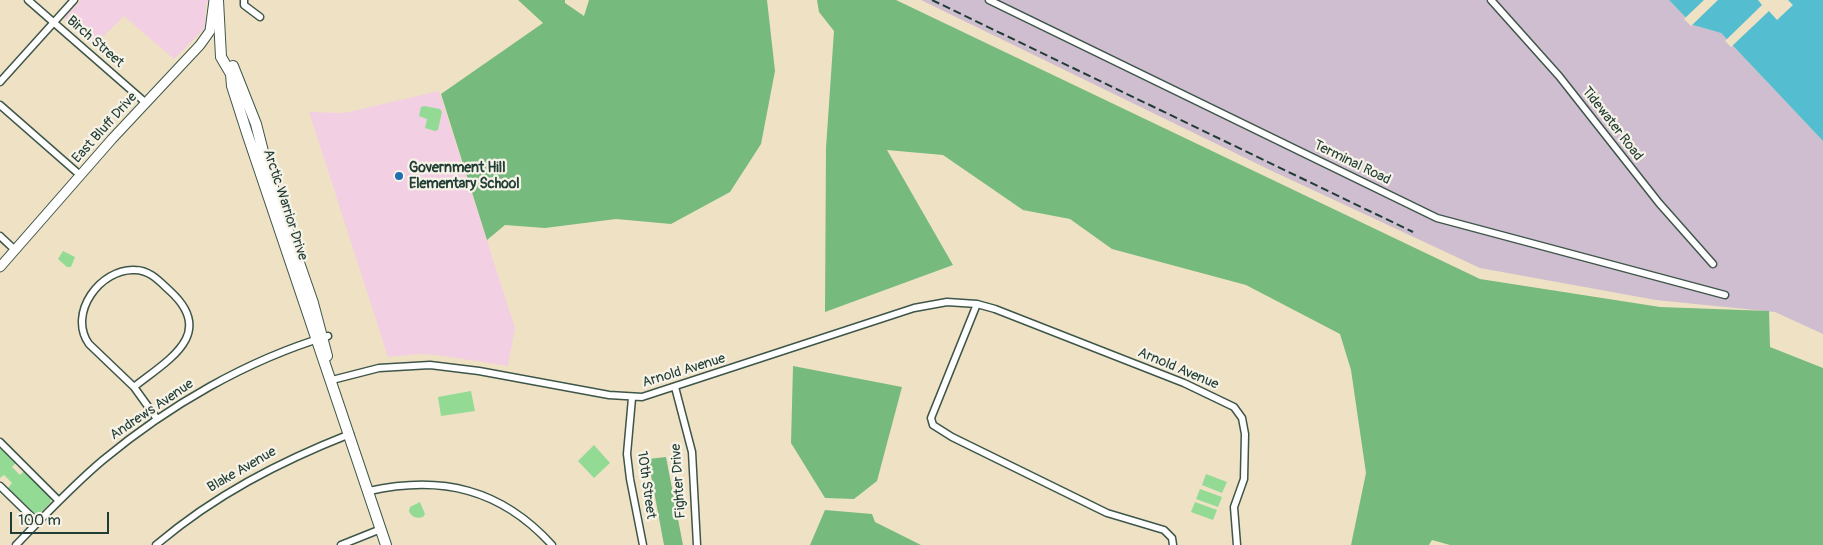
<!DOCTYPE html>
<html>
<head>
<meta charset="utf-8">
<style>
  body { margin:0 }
  #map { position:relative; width:1823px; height:545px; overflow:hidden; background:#efe2c4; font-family:Pangolin,sans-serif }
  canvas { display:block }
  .scale { position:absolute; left:10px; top:512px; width:99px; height:22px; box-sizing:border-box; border:2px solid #1f3d34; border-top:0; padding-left:6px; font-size:15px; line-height:18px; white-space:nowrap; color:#1f3d34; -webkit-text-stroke:4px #f7f3e8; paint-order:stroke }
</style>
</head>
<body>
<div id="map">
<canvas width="1823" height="545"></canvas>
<div class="scale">100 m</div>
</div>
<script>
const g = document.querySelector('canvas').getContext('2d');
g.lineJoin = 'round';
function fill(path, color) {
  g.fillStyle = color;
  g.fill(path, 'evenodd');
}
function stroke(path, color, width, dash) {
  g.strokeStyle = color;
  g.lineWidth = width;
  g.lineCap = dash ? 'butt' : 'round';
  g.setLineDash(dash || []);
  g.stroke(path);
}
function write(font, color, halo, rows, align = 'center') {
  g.font = font + ' Pangolin,sans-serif';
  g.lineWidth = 4.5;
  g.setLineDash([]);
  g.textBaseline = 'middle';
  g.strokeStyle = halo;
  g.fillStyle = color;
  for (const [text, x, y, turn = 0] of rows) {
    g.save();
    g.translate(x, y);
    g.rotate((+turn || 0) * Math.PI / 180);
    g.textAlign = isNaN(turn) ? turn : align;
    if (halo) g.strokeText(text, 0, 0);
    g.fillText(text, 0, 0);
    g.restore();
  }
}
fill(new Path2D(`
  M 81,0 L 221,0 L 206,3 L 205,28 L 174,59 L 124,16 L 94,46 L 64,18 Z
  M 439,91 L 515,328 L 508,366 L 437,355 L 418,354 L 388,357 L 309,112 L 344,113 Z`), '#f2cfe2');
fill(new Path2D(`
  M 921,0 L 1669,0 L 1693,25 L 1721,33 L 1823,141 L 1823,334 L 1775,312 L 1656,300 L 1480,268 L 1270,170 Z`), '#cfbdd0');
fill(new Path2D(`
  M 424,106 L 440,109 L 442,112 L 438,130 L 435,131 L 425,128 L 427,119 L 419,116 L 421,107 Z
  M 63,251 L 75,257 L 71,267 L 67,267 L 58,259 Z
  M 471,391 L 475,411 L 441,416 L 438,397 Z
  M 594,445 L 610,463 L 594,478 L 578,461 Z
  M 0,448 L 16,463 L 12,467 L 20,475 L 24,471 L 50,496 L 51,502 L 40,513 L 34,513 L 8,488 L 12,483 L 4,475 L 0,478 Z
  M 1206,474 L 1227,482 L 1222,493 L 1202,485 Z
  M 1200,489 L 1222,497 L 1218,507 L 1196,499 Z
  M 420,502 L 425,514 L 423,517 C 417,519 411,517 409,511 L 410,507 Z
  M 1195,502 L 1217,510 L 1213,520 L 1191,512 Z`), '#93da94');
fill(new Path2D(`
  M 518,0 L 565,0 L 565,3 L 584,16 L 589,0 L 767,0 L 775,71 L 761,144 L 730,192 L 671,224 L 616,219 L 545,228 L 505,225 L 487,240 L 441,94 L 543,23 Z
  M 817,0 L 896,0 L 1480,279 L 1660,307 L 1769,311 L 1770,347 L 1823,368 L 1823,545 L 1450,545 L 1432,540 L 1429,545 L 1351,545 L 1366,473 L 1351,370 L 1340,334 L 1246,285 L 1112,249 L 1070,219 L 1023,210 L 943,155 L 887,150 L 953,265 L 825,312 L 826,148 L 834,31 L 819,12 Z
  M 793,366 L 902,387 L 877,481 L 854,499 L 825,498 L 791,443 Z
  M 666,457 L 683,545 L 664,545 L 648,459 Z
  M 825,510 L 872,514 L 875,522 L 921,545 L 810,545 Z`), '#76ba7e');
fill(new Path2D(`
  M 1669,0 L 1823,0 L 1823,141 L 1721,33 L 1693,25 Z`), '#54bdd0');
fill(new Path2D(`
  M 1704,0 L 1718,0 L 1691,26 L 1684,19 Z
  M 1758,0 L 1788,0 L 1793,5 L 1777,20 L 1769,11 L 1731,47 L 1725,41 L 1762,5 Z`), '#efe2c4');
const street = new Path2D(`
  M 28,0 L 146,103
  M 244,0 L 244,5 L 260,17
  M 989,0 L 1437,218 L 1725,295
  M 1491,0 L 1559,76 L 1659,203 L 1713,264
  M 0,82 L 74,0
  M 0,105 L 80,175
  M 0,236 L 15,250
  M 332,380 L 379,368 L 430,365 L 479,371 L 609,395 L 642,397 L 914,308 L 947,302 L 977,304
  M 134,387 C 168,360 217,334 170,291 C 160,282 150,270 135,270 C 101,268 67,313 89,344 L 134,387 L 157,419
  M 675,387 L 692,452 L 697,545
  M 632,398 L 627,454 L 630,479 L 643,545
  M 0,442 L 59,501
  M 0,486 L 38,523
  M 369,491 C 442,475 501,489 552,545
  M 16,545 C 44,516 72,486 103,460 C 168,406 247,360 328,336
  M 156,545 C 215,495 279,462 350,434
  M 341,545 L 381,529
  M 1173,545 L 1172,538 L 1164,530 L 1107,513 L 952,437 L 933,425 L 931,418 L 977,304 L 995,309 L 1184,383 L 1234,407 L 1242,418 L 1245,434 L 1244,479 L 1234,507 L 1237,545`);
const secondary = new Path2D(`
  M 0,267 L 112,139 L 200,45 L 210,31 L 214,0`);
const primary = new Path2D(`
  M 218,0 L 221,57 L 231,74 L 232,86 L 247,133 L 386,545
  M 233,66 L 256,124 L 270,179 L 313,303 L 327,356`);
stroke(street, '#3e564a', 9);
stroke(secondary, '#3e564a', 11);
stroke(primary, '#3e564a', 12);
stroke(street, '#fff', 6);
stroke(secondary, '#fff', 9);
stroke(primary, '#fff', 10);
stroke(new Path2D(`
  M 932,0 L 1413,232`), '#1f3d34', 2, [8, 4]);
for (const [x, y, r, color] of [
  [399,176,5,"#1f6fb2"]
]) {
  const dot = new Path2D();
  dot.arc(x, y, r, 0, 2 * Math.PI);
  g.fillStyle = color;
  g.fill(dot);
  stroke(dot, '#f7f3e8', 2);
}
write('14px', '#1f3d34', '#f7f3e8', [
  ["Birch Street",95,42,41],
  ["Tidewater Road",1612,124,52],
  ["East Bluff Drive",105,128,-48],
  ["Terminal Road",1352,163,26],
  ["Arctic Warrior Drive",285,205,72],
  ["Arnold Avenue",1178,369,23],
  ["Arnold Avenue",684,371,-17],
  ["Andrews Avenue",152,410,-34],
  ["Blake Avenue",242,470,-30],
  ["Fighter Drive",679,481,-94],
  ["10th Street",646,485,82]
]);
write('bold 14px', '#1f3d34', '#f7f3e8', [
  ["Government Hill",409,168],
  ["Elementary School",409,184]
], 'left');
</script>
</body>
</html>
